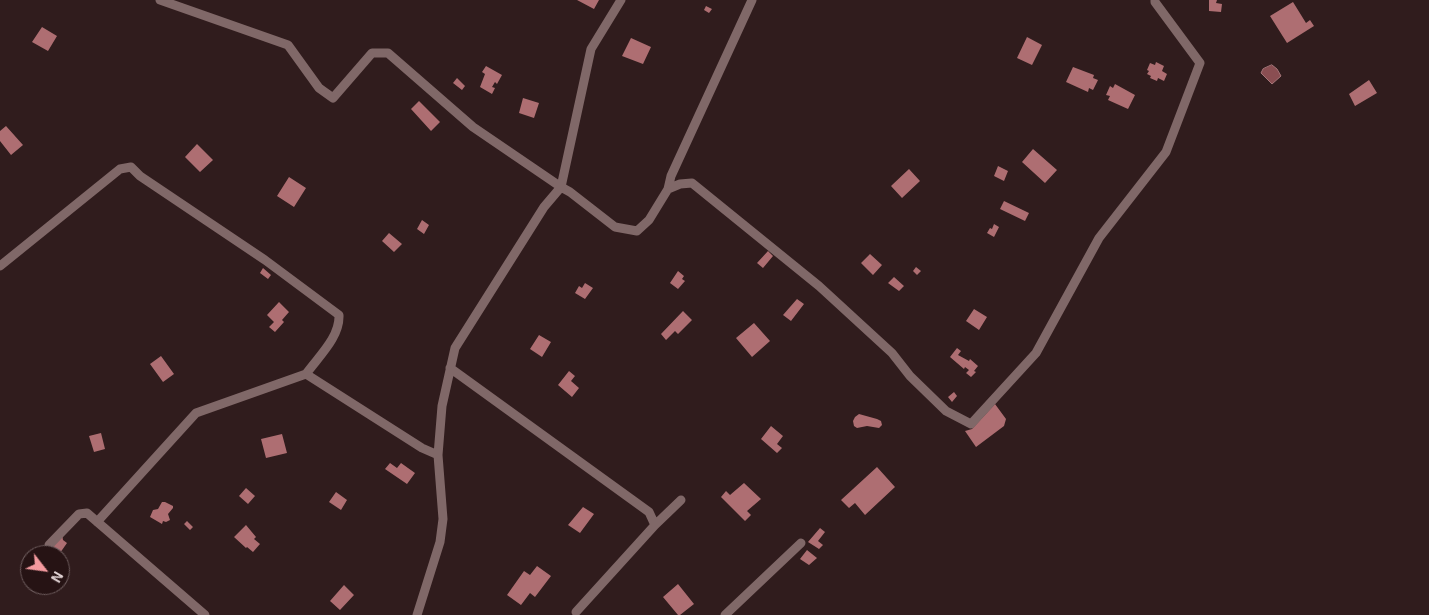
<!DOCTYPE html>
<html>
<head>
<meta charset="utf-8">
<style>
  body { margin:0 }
  #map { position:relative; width:1429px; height:615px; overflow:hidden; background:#301c1d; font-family:"Exo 2",sans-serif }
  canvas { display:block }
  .north { position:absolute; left:20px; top:545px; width:50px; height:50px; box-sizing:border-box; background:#261314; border:1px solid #705f60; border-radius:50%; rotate:120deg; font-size:14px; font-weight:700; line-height:20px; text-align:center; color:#dfd1d2 }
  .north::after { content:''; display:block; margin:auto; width:18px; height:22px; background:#f49a9f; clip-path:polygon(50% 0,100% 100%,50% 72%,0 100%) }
</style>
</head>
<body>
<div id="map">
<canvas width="1429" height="615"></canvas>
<div class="north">N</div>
</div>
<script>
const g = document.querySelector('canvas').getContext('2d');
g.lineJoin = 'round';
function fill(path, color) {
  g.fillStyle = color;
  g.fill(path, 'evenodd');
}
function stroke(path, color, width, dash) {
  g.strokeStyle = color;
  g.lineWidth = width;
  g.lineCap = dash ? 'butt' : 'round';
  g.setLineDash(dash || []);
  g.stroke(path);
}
const water = new Path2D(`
  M 1272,65 L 1277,69 L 1281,76 L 1272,84 L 1261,73 L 1263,69 Z`);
fill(water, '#8a4e52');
stroke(water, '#a47578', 1);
fill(new Path2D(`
  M 577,0 L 599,0 L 594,9 Z
  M 1209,0 L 1217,0 L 1216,3 L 1222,4 L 1221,12 L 1209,11 Z
  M 1293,2 L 1306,23 L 1310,20 L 1314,26 L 1287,43 L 1270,16 Z
  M 706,6 L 712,9 L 709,13 L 704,10 Z
  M 42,27 L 57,36 L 48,51 L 32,42 Z
  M 1027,37 L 1042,45 L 1032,65 L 1017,58 Z
  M 631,38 L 651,47 L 643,64 L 622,56 Z
  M 1156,62 L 1164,66 L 1162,71 L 1167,74 L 1164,81 L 1158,78 L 1157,81 L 1150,78 L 1151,76 L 1147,74 L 1149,71 L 1147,70 L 1150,63 L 1155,65 Z
  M 486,66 L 502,75 L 497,84 L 495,82 L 492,87 L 495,88 L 492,94 L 480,87 L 485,74 L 482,72 Z
  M 1073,67 L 1094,75 L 1093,78 L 1098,80 L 1093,90 L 1089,88 L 1088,92 L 1066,82 Z
  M 457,78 L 465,86 L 462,90 L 453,83 Z
  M 1369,80 L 1377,93 L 1355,106 L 1349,94 Z
  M 1115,84 L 1135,95 L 1128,109 L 1108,100 L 1110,96 L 1106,95 L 1110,86 L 1113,88 Z
  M 523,98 L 539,103 L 534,118 L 519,113 Z
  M 419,101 L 440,122 L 431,131 L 411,109 Z
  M 6,126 L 23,145 L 11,155 L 0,141 L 0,131 Z
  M 197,144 L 213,160 L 200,172 L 185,157 Z
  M 1033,149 L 1057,170 L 1045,183 L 1022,162 Z
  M 998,166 L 1008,171 L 1004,181 L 994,176 Z
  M 909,169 L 920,181 L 902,198 L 891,186 Z
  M 289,177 L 306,188 L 294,207 L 277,196 Z
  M 1004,201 L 1029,213 L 1025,221 L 1000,209 Z
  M 422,220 L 429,225 L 424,234 L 417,229 Z
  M 994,224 L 999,227 L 994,237 L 987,233 L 990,228 L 992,229 Z
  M 389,233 L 402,244 L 394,252 L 382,241 Z
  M 768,251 L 773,256 L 763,268 L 757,263 Z
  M 870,254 L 882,265 L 873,275 L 861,263 Z
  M 916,267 L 921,271 L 917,275 L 913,271 Z
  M 263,268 L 271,275 L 268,279 L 260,273 Z
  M 678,271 L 684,276 L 682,279 L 685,281 L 678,289 L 670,283 Z
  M 894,277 L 904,286 L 899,291 L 888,283 Z
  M 585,283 L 593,288 L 585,299 L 575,293 L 579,286 L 582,288 Z
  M 797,299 L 804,304 L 791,321 L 783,315 Z
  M 279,302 L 289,312 L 282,320 L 284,322 L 275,332 L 269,327 L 274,322 L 267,315 Z
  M 974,309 L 987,317 L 979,330 L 966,321 Z
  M 683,311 L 692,320 L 678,334 L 675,331 L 666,340 L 661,334 Z
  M 754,323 L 770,341 L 752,357 L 736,338 Z
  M 539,335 L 551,342 L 542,357 L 530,349 Z
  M 957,348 L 961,351 L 958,355 L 969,361 L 970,359 L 978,366 L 974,371 L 976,372 L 971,377 L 966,373 L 969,370 L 965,367 L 964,369 L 950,357 Z
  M 161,356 L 174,374 L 163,382 L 150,364 Z
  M 569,371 L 575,376 L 571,381 L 579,388 L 572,397 L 558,385 Z
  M 954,392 L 957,396 L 952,402 L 948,397 Z
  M 995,404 L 1006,419 L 1004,426 L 976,447 L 965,431 L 972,429 Z
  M 859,414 L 877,419 L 881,421 L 882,425 L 879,428 L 867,426 L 857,428 L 854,426 L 853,421 L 855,417 Z
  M 771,426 L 783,436 L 777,444 L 782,448 L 777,453 L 761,439 Z
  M 101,433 L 105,449 L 94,452 L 89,436 Z
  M 282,434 L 287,453 L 266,458 L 261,439 Z
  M 390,463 L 397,468 L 401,463 L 415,473 L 407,484 L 385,469 Z
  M 877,467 L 895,487 L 865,515 L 855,503 L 849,508 L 841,500 Z
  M 744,483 L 761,499 L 747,511 L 751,515 L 745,521 L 721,497 L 726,491 L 730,495 Z
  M 246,488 L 255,496 L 248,504 L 239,496 Z
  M 336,492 L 347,500 L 341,510 L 329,502 Z
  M 162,502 L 165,502 L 173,506 L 173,508 L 168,514 L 170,520 L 166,522 L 163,521 L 162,524 L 150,517 L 153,510 L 158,509 Z
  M 583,507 L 594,514 L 580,533 L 568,525 Z
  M 187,521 L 193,527 L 190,530 L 184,524 Z
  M 246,525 L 256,537 L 254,539 L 260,544 L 253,552 L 247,547 L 246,548 L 234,537 Z
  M 820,528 L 825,532 L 818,541 L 823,545 L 819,549 L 808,542 Z
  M 62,534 L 63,540 L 67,543 L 60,553 L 58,552 L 55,555 L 37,555 L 43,550 L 47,554 Z
  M 807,550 L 817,558 L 809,565 L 800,559 Z
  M 537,566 L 551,576 L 535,597 L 530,593 L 521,605 L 507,595 L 524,571 L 530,575 Z
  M 678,584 L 694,604 L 680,615 L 678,615 L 663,597 Z
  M 344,585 L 354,595 L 340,610 L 330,601 Z`), '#ae6e72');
stroke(new Path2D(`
  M 160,0 L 288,45 L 319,88 L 333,98 L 372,53 L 388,53 L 473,127 L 561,187 L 591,49 L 621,0
  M 668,189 L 671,176 L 752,0
  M 0,266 L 120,169 L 131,167 L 140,176 L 265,260 L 339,315 C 340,337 319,356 306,374
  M 450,368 L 649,512 L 655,525
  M 97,522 L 196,413 L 306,374 L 422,448 L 438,455
  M 49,545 L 79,514 L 87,513 L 205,615
  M 576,612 L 655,525 L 681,500
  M 417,615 L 440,542 L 443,519 L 438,455 L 442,406 L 455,348 L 544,207 L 561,187 L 570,192 L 615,227 L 637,231 L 649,220 L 668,189 L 680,184 L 692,183 L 819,286 L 892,353 L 910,376 L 946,411 L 971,424 L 1036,353 L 1099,238 L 1166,152 L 1200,63 L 1155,2 L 1155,0
  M 725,615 L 801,543`), '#806868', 9);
</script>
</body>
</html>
